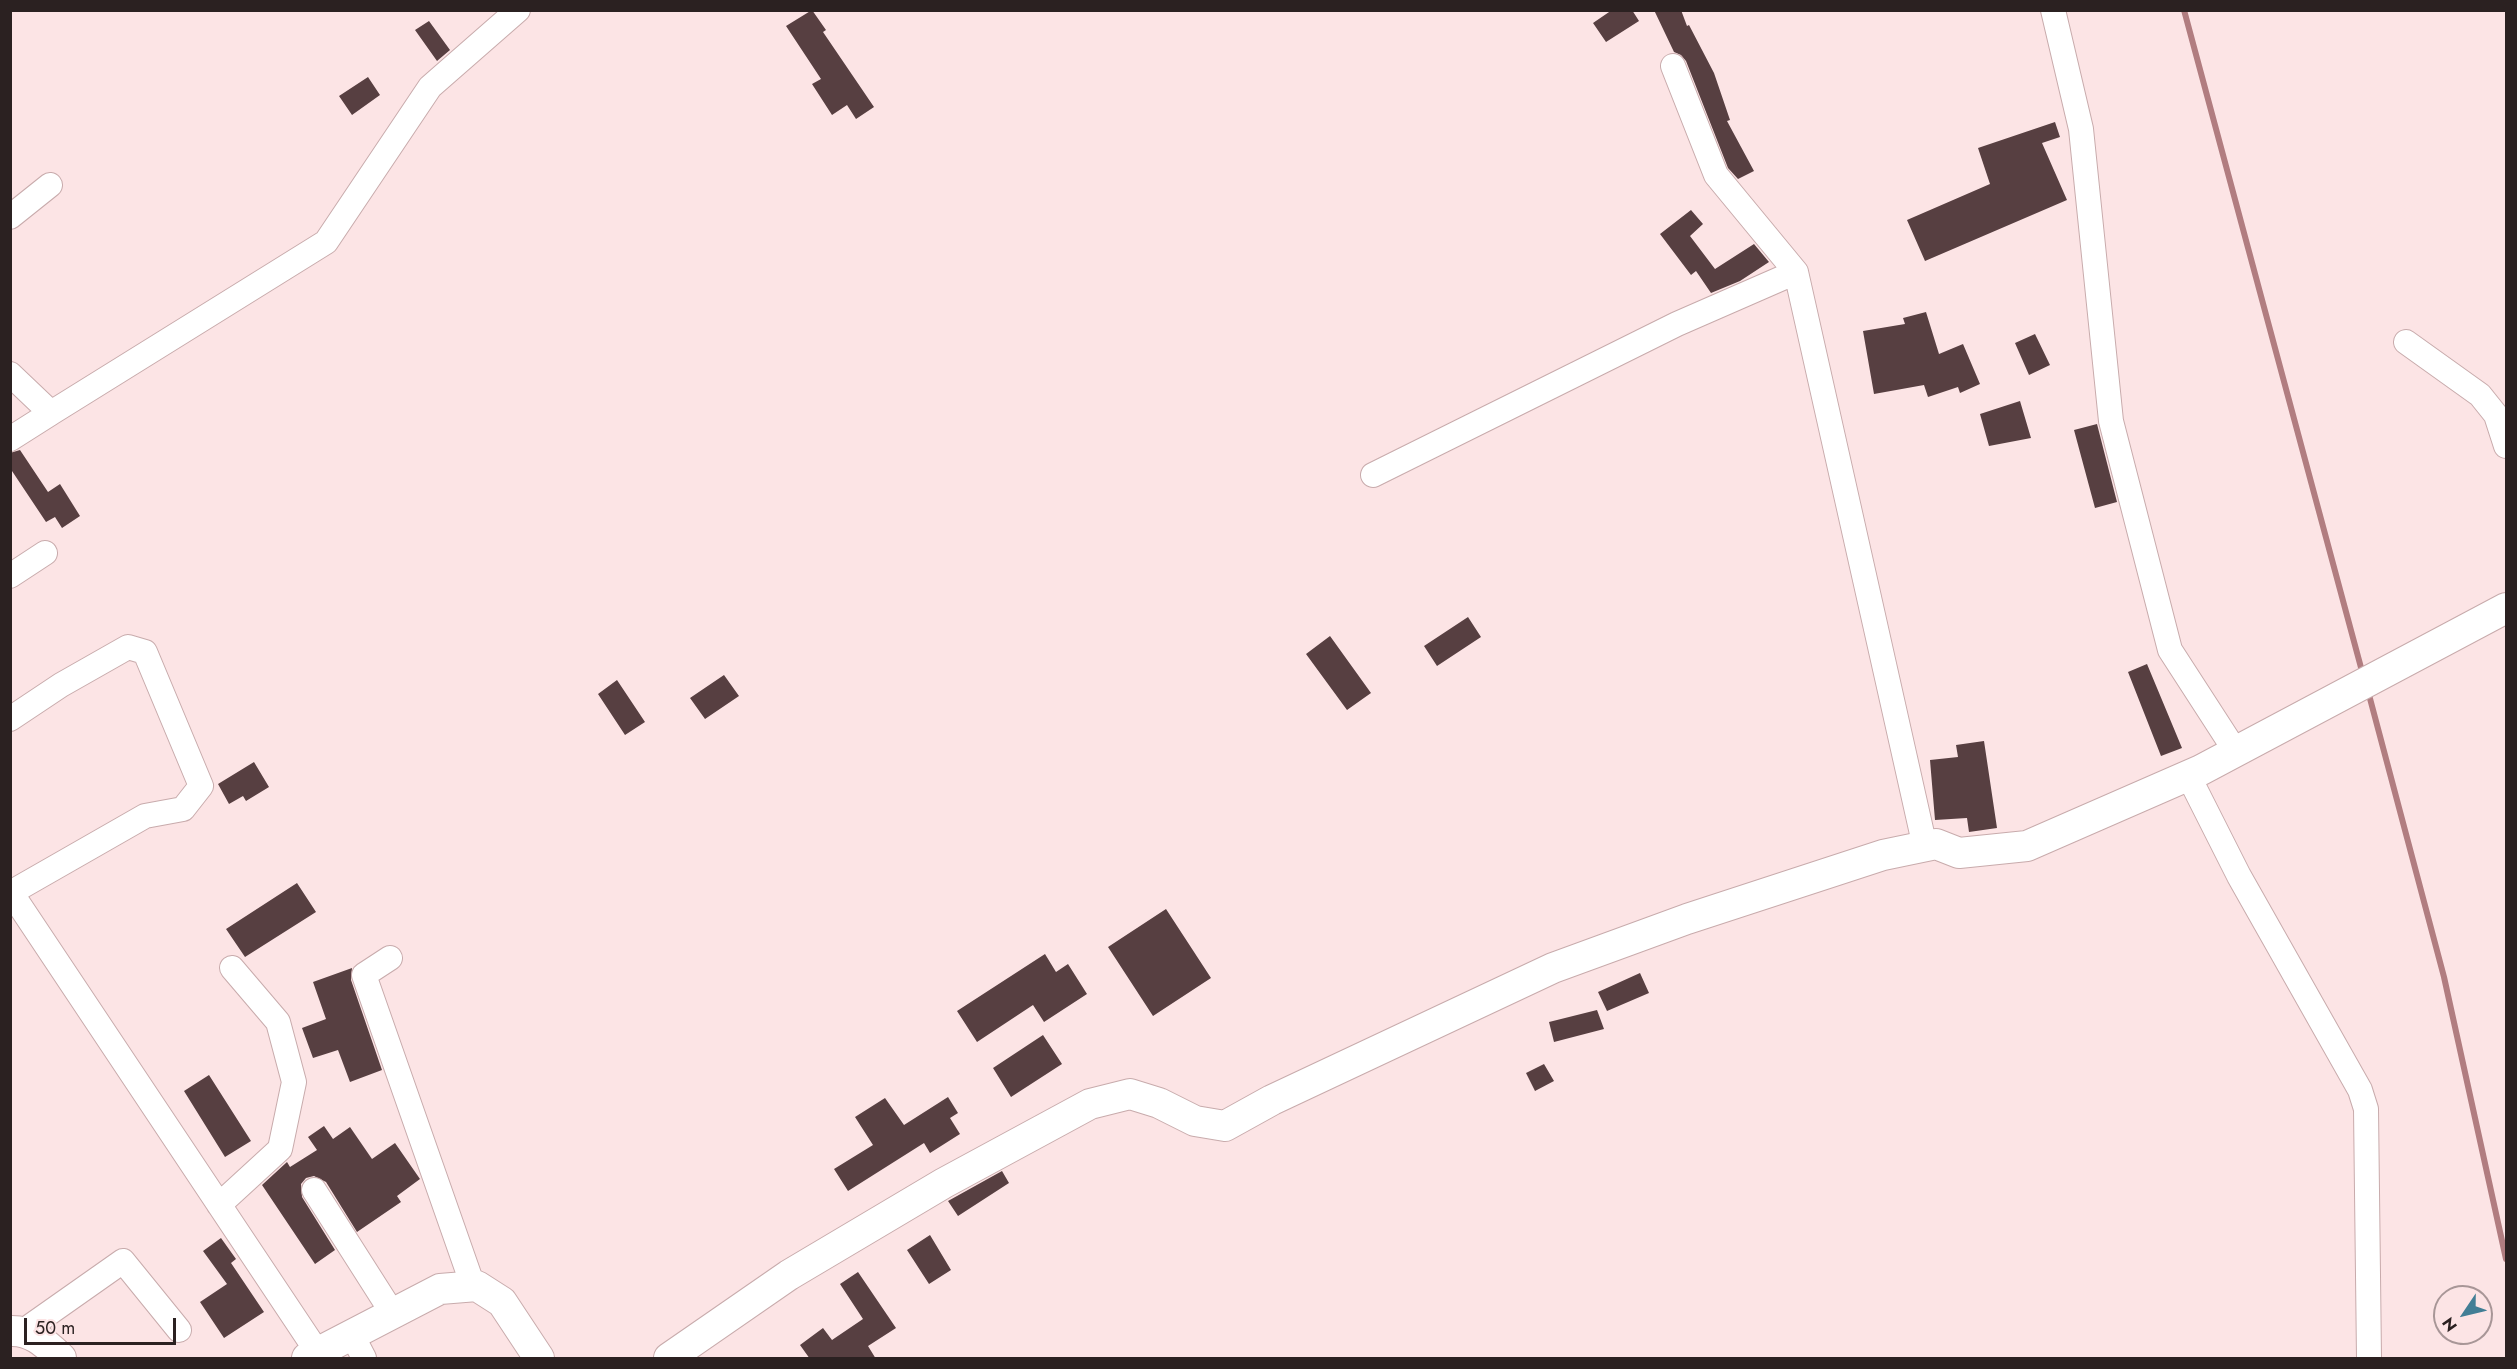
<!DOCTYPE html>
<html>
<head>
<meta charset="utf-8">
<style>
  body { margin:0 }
  #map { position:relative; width:2517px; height:1369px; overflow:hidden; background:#fce4e5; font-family:Jost,sans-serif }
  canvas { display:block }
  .frame { position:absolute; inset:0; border:12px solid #2b2121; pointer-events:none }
  .north { position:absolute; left:2433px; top:1285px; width:60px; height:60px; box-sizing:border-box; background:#fce4e5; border:2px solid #a89697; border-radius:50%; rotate:235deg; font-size:16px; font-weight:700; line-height:24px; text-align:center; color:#2b2121 }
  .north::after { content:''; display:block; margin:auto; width:21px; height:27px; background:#427e95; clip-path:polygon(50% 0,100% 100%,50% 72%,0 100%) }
  .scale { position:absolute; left:24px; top:1318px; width:152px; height:27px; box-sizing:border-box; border:3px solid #2b2121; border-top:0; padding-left:8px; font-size:18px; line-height:21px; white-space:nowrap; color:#2b2121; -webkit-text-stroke:4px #fce4e5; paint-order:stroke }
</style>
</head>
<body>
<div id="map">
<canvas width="2517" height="1369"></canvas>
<div class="frame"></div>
<div class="north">N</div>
<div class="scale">50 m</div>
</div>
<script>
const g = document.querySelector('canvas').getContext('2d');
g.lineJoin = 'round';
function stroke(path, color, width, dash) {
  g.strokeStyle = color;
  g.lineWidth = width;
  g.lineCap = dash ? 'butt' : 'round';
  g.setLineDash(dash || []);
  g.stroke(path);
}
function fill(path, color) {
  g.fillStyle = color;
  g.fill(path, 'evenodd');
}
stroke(new Path2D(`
  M 2184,10 L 2363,675
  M 2368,691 L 2444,977 L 2506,1259`), '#b17d80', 6);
fill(new Path2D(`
  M 812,10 L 826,30 L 823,32 L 874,107 L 856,119 L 847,105 L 832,115 L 812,84 L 821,79 L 786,26 Z
  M 1612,10 L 1632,10 L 1639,21 L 1606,42 L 1593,23 Z
  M 1654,10 L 1681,10 L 1687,26 L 1689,25 L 1714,73 L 1730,120 L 1727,121 L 1754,171 L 1738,179 L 1728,168 L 1686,61 L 1681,55 L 1674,52 Z
  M 429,21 L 450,50 L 437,61 L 415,30 Z
  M 368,77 L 380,95 L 352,115 L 339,96 Z
  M 2055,122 L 2060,137 L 2042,143 L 2067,200 L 1925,261 L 1907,220 L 1990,184 L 1978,148 Z
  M 1691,210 L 1703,224 L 1690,236 L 1715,269 L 1754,244 L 1769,262 L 1740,281 L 1711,293 L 1696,271 L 1691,275 L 1660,234 Z
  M 1926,312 L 1939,354 L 1963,344 L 1980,384 L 1960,393 L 1958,387 L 1928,397 L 1924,385 L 1874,394 L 1863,331 L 1905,324 L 1903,318 Z
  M 2035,334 L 2050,365 L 2029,375 L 2015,343 Z
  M 2020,401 L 2031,438 L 1989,446 L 1980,414 Z
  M 2097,424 L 2117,502 L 2095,508 L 2074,430 Z
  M 20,450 L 48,492 L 60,484 L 80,516 L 62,528 L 55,517 L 46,522 L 10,468 L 10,453 Z
  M 1468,617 L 1481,637 L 1437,666 L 1424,646 Z
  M 1330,636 L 1371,693 L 1347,710 L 1306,654 Z
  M 2147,664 L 2182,748 L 2161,756 L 2128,672 Z
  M 724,675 L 739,696 L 705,719 L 690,698 Z
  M 617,680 L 645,722 L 625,735 L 598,694 Z
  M 1984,741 L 1997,828 L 1969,832 L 1967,818 L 1935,820 L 1930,760 L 1958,757 L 1956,745 Z
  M 254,762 L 269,787 L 246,801 L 243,796 L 229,804 L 218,784 Z
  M 297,883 L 316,912 L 245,957 L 226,929 Z
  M 1166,909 L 1211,978 L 1153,1016 L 1108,947 Z
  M 1045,954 L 1056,972 L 1068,964 L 1087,994 L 1044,1022 L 1033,1005 L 977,1042 L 957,1011 Z
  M 352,968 L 351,980 L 382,1070 L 350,1082 L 338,1050 L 313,1058 L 302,1028 L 326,1019 L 313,982 Z
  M 1640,973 L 1649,993 L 1607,1011 L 1598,992 Z
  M 1597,1010 L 1604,1029 L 1554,1042 L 1549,1022 Z
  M 1043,1035 L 1062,1064 L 1011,1097 L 993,1068 Z
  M 1544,1064 L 1554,1081 L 1535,1091 L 1526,1073 Z
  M 209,1075 L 251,1141 L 225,1157 L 184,1091 Z
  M 948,1097 L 958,1113 L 950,1118 L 960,1134 L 930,1153 L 924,1143 L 848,1191 L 834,1169 L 873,1145 L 855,1117 L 885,1098 L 904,1125 Z
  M 324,1126 L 333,1139 L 350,1127 L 372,1159 L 395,1143 L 420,1179 L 397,1196 L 401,1202 L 357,1232 L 326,1182 L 314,1176 L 306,1178 L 301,1184 L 302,1197 L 335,1250 L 315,1264 L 262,1185 L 287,1162 L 290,1167 L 317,1150 L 308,1137 Z
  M 1002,1171 L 1009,1183 L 958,1216 L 948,1201 Z
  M 930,1235 L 951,1270 L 929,1284 L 907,1250 Z
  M 221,1238 L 236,1259 L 231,1263 L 264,1312 L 224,1338 L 200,1302 L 227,1284 L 203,1251 Z
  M 858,1272 L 896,1328 L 868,1346 L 876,1359 L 810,1359 L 800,1345 L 823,1328 L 832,1340 L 863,1319 L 840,1284 Z`), '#573f41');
const minor = new Path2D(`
  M 2053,10 L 2081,129 L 2111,421 L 2170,650 L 2236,752
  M 1673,66 L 1716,175 L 1796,272 L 1925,847
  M 10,217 L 50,185
  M 2406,342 L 2480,395 L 2496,415 L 2506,446
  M 10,374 L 51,413 L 326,242 L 430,87 L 518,10
  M 10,439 L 51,413
  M 1373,475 L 1677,324 L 1796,272
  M 10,576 L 45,553
  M 10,719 L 61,685 L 128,647 L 145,652 L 201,786 L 183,809 L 145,816 L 12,892
  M 2188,775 L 2239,876 L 2360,1090 L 2366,1109 L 2369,1358
  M 10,891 L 318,1353
  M 390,958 L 364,975 L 473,1286
  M 314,1190 L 393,1314
  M 219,1205 L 280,1149 L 294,1082 L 278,1022 L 232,968
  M 25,1330 L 123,1261 L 179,1330
  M 352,1335 L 364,1358`);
const tertiary = new Path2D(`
  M 10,1331 C 32,1330 46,1344 61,1358
  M 307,1358 L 440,1289 L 477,1286 L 502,1302 L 539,1358
  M 669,1358 L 789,1275 L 944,1183 L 1090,1104 L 1130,1094 L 1159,1103 L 1195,1121 L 1225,1126 L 1272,1100 L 1553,968 L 1687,919 L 1883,855 L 1936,844 L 1959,853 L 2027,846 L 2201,770 L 2506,608`);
stroke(minor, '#c8abac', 26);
stroke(tertiary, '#c8abac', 32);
stroke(minor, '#fff', 24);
stroke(tertiary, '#fff', 30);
</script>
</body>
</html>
